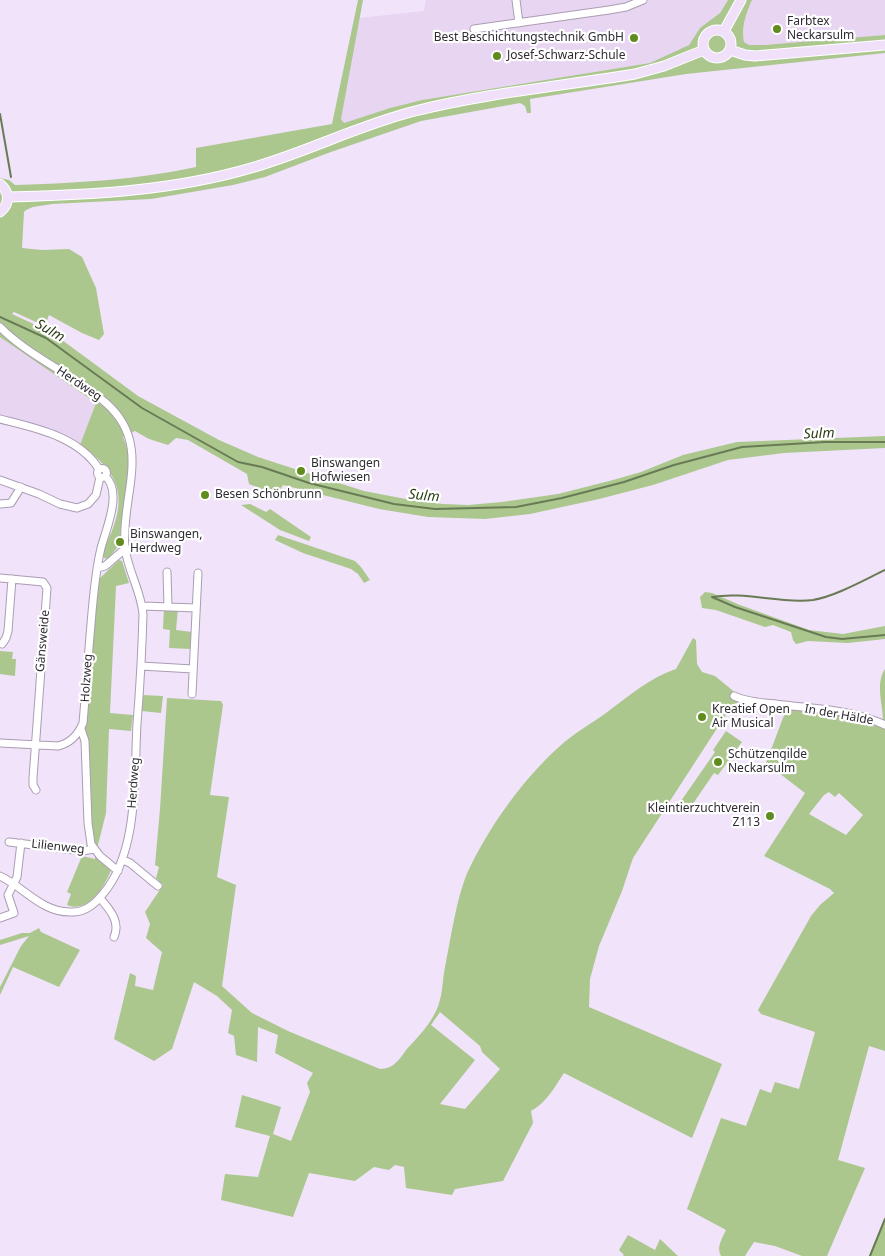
<!DOCTYPE html>
<html>
<head>
<meta charset="utf-8">
<style>
  body { margin:0 }
  canvas { display:block; background:#f1e3fa }
</style>
</head>
<body>
<canvas width="885" height="1256"></canvas>
<script>
const g = document.querySelector('canvas').getContext('2d');
g.lineJoin = 'round';
function fill(path, color) {
  g.fillStyle = color;
  g.fill(path, 'evenodd');
}
function stroke(path, color, width, dash) {
  g.strokeStyle = color;
  g.lineWidth = width;
  g.lineCap = dash ? 'butt' : 'round';
  g.setLineDash(dash || []);
  g.stroke(path);
}
function write(font, color, halo, rows, align = 'center') {
  g.font = font + ' "Noto Sans",sans-serif';
  g.lineWidth = 4.5;
  g.setLineDash([]);
  g.textBaseline = 'middle';
  g.strokeStyle = halo;
  g.fillStyle = color;
  for (const [text, x, y, turn = 0] of rows) {
    g.save();
    g.translate(x, y);
    g.rotate((+turn || 0) * Math.PI / 180);
    g.textAlign = isNaN(turn) ? turn : align;
    if (halo) g.strokeText(text, 0, 0);
    g.fillText(text, 0, 0);
    g.restore();
  }
}
fill(new Path2D(`
  M 426,0 L 728,0 L 720,13 L 700,28 L 689,45 L 650,63 L 422,100 L 390,108 L 344,123 L 341,119 L 359,18 L 424,11 Z
  M 752,0 L 885,0 L 885,35 L 764,45 L 749,45 L 744,42 L 743,35 L 746,12 Z
  M 0,337 L 96,403 L 80,445 L 68,437 L 48,429 L 0,417 Z`), '#e7d5f2');
fill(new Path2D(`
  M 358,0 L 363,0 L 341,119 L 344,123 L 390,108 L 422,100 L 650,63 L 689,45 L 700,28 L 720,13 L 728,0 L 752,0 C 746,13 741,28 744,42 L 749,45 L 764,45 L 885,35 L 885,53 L 686,74 L 530,99 L 531,113 L 527,113 L 525,106 L 520,103 L 421,121 L 328,153 L 265,177 L 233,185 L 151,199 L 52,204 L 33,207 L 26,210 L 24,212 L 22,248 L 42,250 L 69,249 L 82,257 L 96,288 L 104,334 L 99,340 L 82,333 L 49,315 L 45,326 L 14,312 L 12,314 L 42,328 L 62,340 L 138,396 L 219,440 L 258,457 L 301,471 L 364,491 L 406,499 L 443,504 L 468,505 L 502,502 L 558,494 L 613,480 L 641,472 L 683,455 L 737,442 L 885,436 L 885,448 L 784,453 L 728,460 L 653,485 L 599,499 L 530,514 L 485,519 L 428,517 L 379,509 L 283,485 L 277,495 L 249,484 L 247,474 L 188,440 L 176,438 L 168,445 L 149,439 L 135,431 L 123,437 C 125,442 127,447 128,453 C 131,480 120,516 120,544 L 108,559 L 104,558 C 102,547 110,538 113,528 C 128,489 112,467 80,445 L 96,403 L 0,337 L 0,178 L 9,180 L 15,185 C 76,183 136,180 196,167 L 196,148 L 332,124 Z
  M 250,504 L 266,512 L 270,509 L 311,537 L 309,541 L 280,530 L 241,505 Z
  M 278,535 L 355,561 L 361,567 L 370,580 L 364,583 L 358,574 L 351,569 L 303,553 L 275,540 Z
  M 119,560 L 122,561 L 129,583 L 116,586 L 110,713 L 133,715 L 131,731 L 109,729 L 106,813 L 97,849 L 94,846 L 90,822 L 83,723 L 94,586 L 98,585 L 100,578 Z
  M 705,592 L 712,593 L 740,605 L 809,630 L 843,634 L 885,626 L 885,639 L 848,643 L 808,641 L 796,644 L 793,640 L 791,632 L 773,625 L 765,627 L 716,610 L 702,608 L 700,597 Z
  M 164,608 L 178,609 L 176,630 L 192,632 L 191,649 L 169,648 L 170,630 L 163,629 Z
  M 693,638 L 696,640 L 697,664 L 702,672 L 715,676 L 737,694 L 751,698 L 860,714 L 883,720 C 883,704 875,684 885,669 L 885,1051 L 869,1046 L 838,1160 L 865,1168 L 827,1256 L 802,1256 L 775,1246 L 754,1242 L 745,1256 L 721,1256 C 716,1247 722,1239 726,1230 L 687,1209 L 721,1118 L 746,1126 L 760,1089 L 771,1093 L 775,1082 L 799,1089 L 815,1032 L 761,1014 L 758,1010 L 811,916 L 820,905 L 834,893 L 830,889 L 764,856 L 805,793 L 766,763 L 786,710 L 741,702 L 736,703 L 725,716 L 633,858 L 622,891 L 599,946 L 590,979 L 589,1007 L 722,1064 L 692,1138 L 564,1073 C 554,1088 547,1102 531,1111 L 533,1123 L 503,1181 L 455,1189 L 452,1195 L 406,1188 L 404,1167 L 395,1165 L 389,1170 L 374,1167 L 355,1181 L 309,1173 L 293,1217 L 221,1200 L 225,1174 L 258,1177 L 270,1136 L 235,1127 L 242,1095 L 281,1107 L 273,1134 L 291,1141 L 310,1092 L 307,1083 L 313,1073 L 275,1053 L 278,1035 L 258,1027 L 257,1062 L 236,1055 L 234,1036 L 228,1033 L 232,1010 L 217,996 L 194,982 L 172,1049 L 154,1061 L 114,1039 L 130,973 L 136,976 L 135,986 L 153,990 L 162,952 L 146,938 L 150,924 L 145,912 L 163,885 L 156,878 L 159,867 L 155,865 L 160,809 L 167,698 L 221,701 L 223,705 L 210,795 L 229,797 L 217,877 L 236,885 L 222,986 L 252,1013 L 288,1031 L 380,1069 C 393,1069 399,1060 406,1050 C 417,1038 429,1026 436,1011 C 443,997 442,982 445,967 C 451,938 457,893 470,867 C 492,823 523,779 560,746 C 574,733 591,724 606,713 C 629,696 649,678 676,669 ZM 829,792 L 835,797 L 839,793 L 863,815 L 846,835 L 809,814 L 824,795 ZM 440,1012 L 480,1046 L 482,1052 L 500,1069 L 465,1109 L 440,1104 L 475,1060 L 431,1025 Z
  M 0,651 L 13,652 L 12,659 L 16,659 L 15,676 L 0,674 Z
  M 142,695 L 163,696 L 161,713 L 142,711 Z
  M 726,731 L 742,742 L 718,775 L 714,773 L 690,808 L 681,801 L 715,752 L 713,750 Z
  M 82,856 L 95,859 L 95,857 L 98,858 L 111,870 C 105,886 88,914 67,905 L 71,894 L 67,892 Z
  M 39,928 L 41,932 L 80,950 L 59,987 L 13,967 L 0,995 L 0,987 L 21,946 L 29,936 L 0,945 L 0,940 L 22,933 L 30,933 Z
  M 885,1217 L 885,1256 L 869,1256 Z
  M 628,1235 L 655,1250 L 660,1239 L 678,1256 L 623,1256 L 624,1255 L 619,1250 Z`), '#abc78e');
stroke(new Path2D(`
  M 0,114 L 11,177
  M 0,317 L 46,338 L 142,408 L 238,462 L 262,467 L 309,483 L 394,504 L 435,509 L 516,507 L 562,498 L 624,482 L 674,465 L 742,447 L 825,442 L 885,442
  M 712,597 L 735,607 L 826,637 L 842,639 L 885,635
  M 712,597 C 745,591 779,604 813,600 C 836,596 864,580 885,570
  M 870,1256 L 885,1219`), '#697b55', 2);
const minor = new Path2D(`
  M 516,0 L 519,23
  M 474,29 L 609,10 L 626,7 L 643,0
  M 0,327 C 31,358 73,374 106,403 C 154,445 120,497 125,548 C 128,571 141,591 143,614 C 142,651 140,687 137,724 C 134,777 139,853 102,895 C 94,905 83,913 70,912 C 41,912 24,887 0,876
  M 0,419 C 35,428 78,436 99,469
  M97.5 473a4.5 4.5 0 1 1 9 0a4.5 4.5 0 1 1-9 0Z
  M 0,480 L 39,494 L 60,504 L 77,508 L 88,504 L 96,495 L 100,477
  M 0,504 L 11,503 L 21,487
  M 97,568 L 105,566 L 126,548
  M 167,572 L 168,607
  M 0,578 L 43,582 L 47,588 L 33,778 L 33,785 L 36,790
  M 143,606 L 196,608
  M 2,644 L 6,638 L 8,631 L 12,579
  M 141,666 L 193,669
  M 192,694 L 198,573
  M 734,696 C 746,702 763,703 776,704 C 812,709 852,709 885,725
  M 81,729 L 85,741 L 88,823 L 91,844 L 100,856 L 118,871
  M 0,743 L 58,746 C 71,743 78,735 83,723 C 86,690 88,657 91,624 C 93,599 95,573 101,548 C 106,529 123,492 105,476
  M 9,842 L 82,851 L 94,849
  M 123,860 L 130,863 L 158,886
  M 100,898 C 109,909 121,921 114,937
  M 0,918 L 14,913 L 8,895 L 17,877 L 21,843`);
const major = new Path2D(`
  M703 44a14 14 0 1 1 28 0a14 14 0 1 1-28 0Z
  M 724,31 L 741,0
  M 730,50 L 745,55 L 755,56 L 885,45
  M 0,184 C 10,192 10,204 0,212
  M 8,197 C 89,195 173,191 251,168 C 307,152 359,125 415,111 C 487,93 562,86 635,74 L 664,66 L 704,50`);
stroke(minor, '#aa9db3', 9);
stroke(major, '#fff', 11);
stroke(minor, '#fff', 7);
stroke(major, '#f0e0fa', 9);
for (const [x, y, r, color] of [
  [777,29,5,"#608c1e"],
  [634,38,5,"#608c1e"],
  [497,56,5,"#608c1e"],
  [301,471,5,"#608c1e"],
  [205,495,5,"#608c1e"],
  [120,542,5,"#608c1e"],
  [702,717,5,"#608c1e"],
  [718,762,5,"#608c1e"],
  [770,816,5,"#608c1e"]
]) {
  const dot = new Path2D();
  dot.arc(x, y, r, 0, 2 * Math.PI);
  g.fillStyle = color;
  g.fill(dot);
  stroke(dot, '#fff', 2);
}
write('12px', '#302b33', '#fff', [
  ["Farbtex",787,22],
  ["Neckarsulm",787,36],
  ["Best Beschichtungstechnik GmbH",624,38,"right"],
  ["Josef-Schwarz-Schule",507,56],
  ["Binswangen",311,464],
  ["Hofwiesen",311,478],
  ["Besen Schönbrunn",215,495],
  ["Binswangen,",130,535],
  ["Herdweg",130,549],
  ["Kreatief Open",712,710],
  ["Air Musical",712,724],
  ["Schützengilde",728,755],
  ["Neckarsulm",728,769],
  ["Kleintierzuchtverein",760,809,"right"],
  ["Z113",760,823,"right"]
], 'left');
write('12px', '#302b33', '#fff', [
  ["Herdweg",79,384,34],
  ["Gänsweide",43,641,-85],
  ["Holzweg",87,678,-86],
  ["In der Hälde",839,715,10],
  ["Herdweg",134,783,-86],
  ["Lilienweg",58,847,6]
]);
write('italic 14px', '#2b3d13', '#fff', [
  ["Sulm",50,331,30],
  ["Sulm",819,434,-2],
  ["Sulm",424,496,5]
]);
</script>
</body>
</html>
